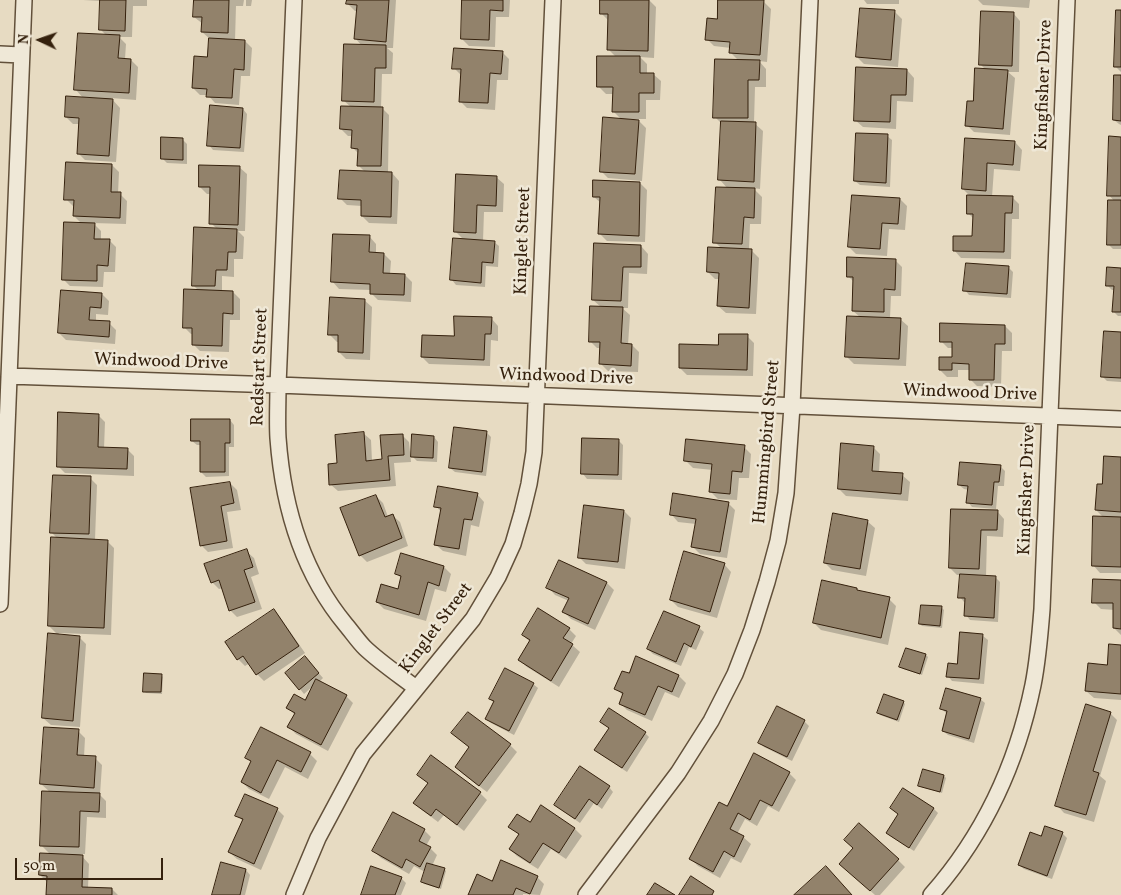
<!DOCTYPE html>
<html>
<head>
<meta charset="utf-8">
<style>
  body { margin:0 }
  #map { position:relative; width:1121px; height:895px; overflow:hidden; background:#e7dbc2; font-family:Vollkorn,serif }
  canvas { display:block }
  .north { position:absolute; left:15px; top:15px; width:50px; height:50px; -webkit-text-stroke:4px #efe8d7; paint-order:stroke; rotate:273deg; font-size:14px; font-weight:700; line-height:20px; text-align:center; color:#35210d }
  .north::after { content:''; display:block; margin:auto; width:18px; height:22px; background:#35210d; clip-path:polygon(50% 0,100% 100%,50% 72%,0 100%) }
  .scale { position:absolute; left:15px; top:858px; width:148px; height:22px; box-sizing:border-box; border:2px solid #35210d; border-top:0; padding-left:6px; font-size:15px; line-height:18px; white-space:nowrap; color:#35210d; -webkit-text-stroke:4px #efe8d7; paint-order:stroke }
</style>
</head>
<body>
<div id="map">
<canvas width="1121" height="895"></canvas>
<div class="north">N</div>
<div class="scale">50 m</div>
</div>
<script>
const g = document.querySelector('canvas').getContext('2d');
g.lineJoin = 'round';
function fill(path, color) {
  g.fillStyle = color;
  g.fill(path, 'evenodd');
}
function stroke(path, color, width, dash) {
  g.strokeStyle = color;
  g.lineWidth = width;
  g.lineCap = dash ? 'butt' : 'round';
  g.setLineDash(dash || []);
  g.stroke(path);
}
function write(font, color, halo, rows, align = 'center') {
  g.font = font + ' Vollkorn,serif';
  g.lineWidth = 5;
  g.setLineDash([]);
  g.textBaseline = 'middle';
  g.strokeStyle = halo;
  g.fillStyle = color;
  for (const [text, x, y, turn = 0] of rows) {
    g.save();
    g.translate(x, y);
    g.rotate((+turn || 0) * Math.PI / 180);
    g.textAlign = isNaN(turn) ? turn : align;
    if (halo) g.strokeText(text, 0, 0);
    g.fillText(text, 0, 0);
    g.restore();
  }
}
fill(new Path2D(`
  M 83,0 L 147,0 L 147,6 L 133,6 L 132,37 L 119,37 L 126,44 L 125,59 L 131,60 L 138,67 L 136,100 L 111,98 L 120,108 L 116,162 L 85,160 L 78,153 L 80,124 L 73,124 L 66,117 L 84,99 L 76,90 L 107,36 L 100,29 L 101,1 Z
  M 204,0 L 244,0 L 243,6 L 246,6 L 246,0 L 252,0 L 251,6 L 236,6 L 235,41 L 245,41 L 252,48 L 250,76 L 241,76 L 239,105 L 215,103 L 208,95 L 200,95 L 193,88 L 208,58 L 210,39 L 202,32 L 203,24 L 194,17 Z
  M 348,0 L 396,0 L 393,48 L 387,48 L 393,53 L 392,74 L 382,74 L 381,108 L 382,108 L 389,115 L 388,173 L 392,173 L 399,181 L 397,224 L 369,223 L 362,216 L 362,206 L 347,205 L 340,198 L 366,173 L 358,165 L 359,154 L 353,148 L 353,136 L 348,136 L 341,129 L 351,107 L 343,100 L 362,46 L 356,39 L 358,11 L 355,11 L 348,4 Z
  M 463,0 L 510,0 L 509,17 L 496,17 L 495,47 L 469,46 L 462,39 Z
  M 601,0 L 649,0 L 656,7 L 654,58 L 640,57 L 647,64 L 647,74 L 653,74 L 661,81 L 660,100 L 646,100 L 646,119 L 630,119 L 630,121 L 639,121 L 646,128 L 642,181 L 608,178 L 601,171 L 622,120 L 613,111 L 614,94 L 606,94 L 598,86 L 616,57 L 608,49 L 608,20 L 601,13 Z
  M 720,0 L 764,2 L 771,9 L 767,62 L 759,61 L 766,69 L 766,87 L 755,87 L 754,123 L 763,131 L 760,189 L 753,188 L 762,197 L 761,224 L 750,224 L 749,250 L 751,250 L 759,258 L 756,314 L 726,313 L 718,306 L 720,279 L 715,279 L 708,272 L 722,249 L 715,242 L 728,189 L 720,180 L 722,124 L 715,117 L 739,61 L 731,53 L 731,48 L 714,46 L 707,39 L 718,20 Z
  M 864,0 L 899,0 L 899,4 L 867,4 Z
  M 978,0 L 1030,0 L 1029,8 L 983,5 Z
  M 895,12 L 902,19 L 898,67 L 864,64 L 857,57 Z
  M 1121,12 L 1121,72 L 1115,66 Z
  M 1013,13 L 1020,21 L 1019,72 L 1008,72 L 1015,78 L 1010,135 L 974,132 L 967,125 L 986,70 L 980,64 Z
  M 502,52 L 509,59 L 508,80 L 497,80 L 495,110 L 467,108 L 460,101 L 461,75 L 454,68 Z
  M 907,70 L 914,78 L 913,102 L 897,101 L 896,129 L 863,127 L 855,120 Z
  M 1121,76 L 1121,125 L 1119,124 L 1114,120 Z
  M 243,109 L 247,114 L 244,152 L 213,150 L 209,145 Z
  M 887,136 L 892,140 L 890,187 L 860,185 L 855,181 Z
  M 1121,138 L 1121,249 L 1113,249 L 1108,244 L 1114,201 L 1109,195 Z
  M 966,139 L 1015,142 L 1022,150 L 1020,171 L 994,169 L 992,197 L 1012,197 L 1019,204 L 1019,219 L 1012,219 L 1011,259 L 961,258 L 954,250 L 974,237 L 974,219 L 968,213 L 969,195 L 963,189 Z
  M 183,140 L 187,144 L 187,164 L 167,163 L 162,158 Z
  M 112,165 L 119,172 L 118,194 L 120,194 L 127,201 L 126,224 L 93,223 L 101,231 L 101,240 L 109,240 L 116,247 L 115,272 L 104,272 L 103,287 L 70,286 L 63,279 L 82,224 L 74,216 L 75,206 L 73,206 L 66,199 Z
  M 239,167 L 247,174 L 245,231 L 238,231 L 244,237 L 243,259 L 234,259 L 234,277 L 222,276 L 222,292 L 233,292 L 240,299 L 240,320 L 230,320 L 229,352 L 200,351 L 193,344 L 193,334 L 191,334 L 184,327 L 199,291 L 193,285 L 217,229 L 211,223 L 211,194 L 207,194 L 200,187 Z
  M 496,177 L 504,184 L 503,212 L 484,212 L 483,241 L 494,242 L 499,246 L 498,267 L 486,266 L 485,287 L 456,285 L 452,280 L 464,240 L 455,231 Z
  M 640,183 L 647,190 L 645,242 L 607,241 L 600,234 L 601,203 L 594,197 Z
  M 900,199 L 907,206 L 905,230 L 889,229 L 887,256 L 856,254 L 849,247 Z
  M 369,236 L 376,244 L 376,254 L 384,254 L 391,261 L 390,274 L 405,275 L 412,282 L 411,302 L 378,300 L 371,293 L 371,290 L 339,289 L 332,281 Z
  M 641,246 L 648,254 L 647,274 L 629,273 L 628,308 L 622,308 L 630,315 L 628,345 L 632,345 L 639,352 L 638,372 L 608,371 L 601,364 L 601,348 L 597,348 L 590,341 L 601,307 L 593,300 Z
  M 895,260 L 902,267 L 901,296 L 891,296 L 890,318 L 900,319 L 908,326 L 906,366 L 854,364 L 847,357 L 860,317 L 853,311 L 854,282 L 848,276 Z
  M 1008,267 L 1013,272 L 1011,298 L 969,295 L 965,290 Z
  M 1121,269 L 1121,316 L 1118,316 L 1113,311 L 1115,290 L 1112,290 L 1107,285 Z
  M 102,294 L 109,301 L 108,315 L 96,314 L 96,321 L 109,323 L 116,330 L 115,344 L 66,340 L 59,333 Z
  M 364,300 L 372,307 L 370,360 L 346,359 L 339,352 L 339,342 L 337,342 L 330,335 Z
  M 491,318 L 498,326 L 498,341 L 491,340 L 490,366 L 429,364 L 422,357 L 455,337 Z
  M 1005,326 L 1012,333 L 1012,351 L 1002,351 L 1001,387 L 977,386 L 970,379 L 970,370 L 958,370 L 958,377 L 947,377 L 940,370 L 953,358 L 953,348 L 948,348 L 941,341 Z
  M 1121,333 L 1121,382 L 1107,381 L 1102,376 Z
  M 747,336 L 754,343 L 753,376 L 687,375 L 680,368 L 720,346 Z
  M 98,415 L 105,422 L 104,449 L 127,449 L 134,456 L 134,476 L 65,473 L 58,466 Z
  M 230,420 L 234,425 L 234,447 L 229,447 L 229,476 L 206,477 L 201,472 L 201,445 L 197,445 L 192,441 Z
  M 363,433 L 371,440 L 372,461 L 383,460 L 402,435 L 409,442 L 411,462 L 394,463 L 396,486 L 338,491 L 330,484 L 338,464 Z
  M 487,433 L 491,437 L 486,476 L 455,472 L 450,468 Z
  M 434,437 L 438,442 L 437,462 L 417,461 L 412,456 Z
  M 618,440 L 623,445 L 622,480 L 587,479 L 583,474 Z
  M 744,447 L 751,454 L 749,478 L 739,478 L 737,500 L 718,499 L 711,492 L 713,470 L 693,468 L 685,460 Z
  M 873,447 L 880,454 L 879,473 L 902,475 L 910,482 L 908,501 L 846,496 L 839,489 Z
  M 1121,458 L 1121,573 L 1100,573 L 1093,565 L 1103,517 L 1096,510 L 1103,485 Z
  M 1000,466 L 1005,471 L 1004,486 L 998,486 L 996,509 L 972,507 L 968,502 L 969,490 L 964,489 L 959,485 Z
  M 90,478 L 97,485 L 95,540 L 107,541 L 114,548 L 111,635 L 59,633 L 58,635 L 79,637 L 86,644 L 80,727 L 51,725 L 43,718 L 58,635 L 49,626 L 58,539 L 51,532 Z
  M 230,483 L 237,490 L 241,510 L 227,512 L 233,548 L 208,552 L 201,545 Z
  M 477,494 L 484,502 L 479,527 L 471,525 L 466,556 L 443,551 L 435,544 L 441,512 L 436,506 Z
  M 376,496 L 383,503 L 388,517 L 392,515 L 400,522 L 408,546 L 367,562 L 360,555 Z
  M 728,503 L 735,510 L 727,558 L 700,554 L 692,546 L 696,524 L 678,522 L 671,514 Z
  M 952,510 L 997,511 L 1004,519 L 1003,537 L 987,536 L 986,577 L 996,578 L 1000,582 L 998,622 L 970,620 L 966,615 L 966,602 L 964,602 L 960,597 L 961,575 L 957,575 L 950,568 Z
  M 624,511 L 631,518 L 625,569 L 586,564 L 579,557 Z
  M 867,521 L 875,528 L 866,576 L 832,570 L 825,563 Z
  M 246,551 L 254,558 L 259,574 L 251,577 L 262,609 L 237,617 L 230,610 L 223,588 L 219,589 L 212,582 Z
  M 560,561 L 607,583 L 614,590 L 595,630 L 571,619 L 564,612 L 569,601 L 555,595 L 548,587 Z
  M 724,564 L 731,572 L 717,618 L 678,607 L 671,600 Z
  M 444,567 L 451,574 L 446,592 L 435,589 L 426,621 L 384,609 L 377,602 L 398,590 L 402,579 L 396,573 Z
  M 1121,581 L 1121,635 L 1114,628 L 1115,610 L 1101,609 L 1094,602 Z
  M 856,589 L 859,592 L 889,599 L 896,606 L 888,645 L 821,630 L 814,623 Z
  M 942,608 L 944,610 L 942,628 L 922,626 L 920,624 Z
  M 273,610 L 280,617 L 305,653 L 264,681 L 257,674 L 250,663 L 245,666 L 238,659 L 227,642 Z
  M 664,612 L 699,628 L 704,632 L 696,650 L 689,647 L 681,666 L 653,654 L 648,649 Z
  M 569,629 L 576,636 L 571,644 L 580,652 L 559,687 L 527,667 L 519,660 L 530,642 L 523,635 Z
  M 961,634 L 983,636 L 988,640 L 984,684 L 952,681 L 948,676 L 958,665 Z
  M 1121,646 L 1121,700 L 1094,698 L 1086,691 L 1109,666 Z
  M 907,649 L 926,655 L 928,657 L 922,675 L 903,669 L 901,667 Z
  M 637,658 L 679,676 L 686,683 L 679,698 L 665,692 L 652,721 L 627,710 L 620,703 L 623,696 L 616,688 L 629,675 Z
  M 310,663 L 323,678 L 319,682 L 346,696 L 353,703 L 328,751 L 296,734 L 289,727 L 295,715 L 288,708 L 306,702 L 314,685 L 304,694 L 300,689 Z
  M 161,675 L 163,677 L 162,694 L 146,693 L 144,691 Z
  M 533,684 L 538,688 L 514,735 L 491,723 L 486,719 L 494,703 L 490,699 Z
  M 980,699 L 985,703 L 974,743 L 948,735 L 943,731 L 946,713 L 942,709 Z
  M 903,702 L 905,704 L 899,722 L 880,715 L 878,713 Z
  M 468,713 L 510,745 L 517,752 L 487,792 L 463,774 L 456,767 L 470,748 L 453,733 Z
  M 1110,713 L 1117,720 L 1100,776 L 1106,781 L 1094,822 L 1064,813 L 1057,805 Z
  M 804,721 L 809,726 L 792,761 L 764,747 L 760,743 Z
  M 602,722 L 645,733 L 649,737 L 627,772 L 600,754 L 596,750 L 610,729 Z
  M 78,731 L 85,738 L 84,757 L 95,758 L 102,765 L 100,795 L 106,801 L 106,818 L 87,817 L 85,854 L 80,854 L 89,864 L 88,888 L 112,889 L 118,895 L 48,895 L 48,883 L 40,875 L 51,855 L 41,845 L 50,792 L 41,784 Z
  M 310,754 L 317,761 L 308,779 L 285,767 L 269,799 L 249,789 L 242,782 L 252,763 L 247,757 Z
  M 789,773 L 796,780 L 779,812 L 768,806 L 757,826 L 745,819 L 737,834 L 743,837 L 751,844 L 741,863 L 731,858 L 720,878 L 698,866 L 691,859 L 727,808 Z
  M 418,775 L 480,793 L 487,800 L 464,831 L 444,815 L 438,822 L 422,810 L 415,803 L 429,784 Z
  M 944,776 L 946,778 L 942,793 L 921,787 L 919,785 Z
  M 609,787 L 613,792 L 602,809 L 594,803 L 580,823 L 560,809 L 555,805 Z
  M 903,790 L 934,809 L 938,813 L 914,851 L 892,837 L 888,833 L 899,815 L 892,808 Z
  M 541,807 L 575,829 L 582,836 L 566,859 L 551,849 L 538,869 L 517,856 L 510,849 L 519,835 L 510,827 L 530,824 Z
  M 277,809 L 284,816 L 261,870 L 237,859 L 229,852 L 243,821 L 237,816 Z
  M 424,830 L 431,837 L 426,846 L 430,848 L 437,855 L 432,866 L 444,869 L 446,871 L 441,889 L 424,884 L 422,882 L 425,872 L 414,866 L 409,874 L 381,858 L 374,851 Z
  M 1062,833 L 1067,838 L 1052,879 L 1024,869 L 1019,865 L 1042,838 Z
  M 898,860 L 905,867 L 880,895 L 875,895 L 848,871 Z
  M 221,864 L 246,870 L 250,875 L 245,895 L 213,895 Z
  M 537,877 L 544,884 L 540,895 L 523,894 L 523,895 L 469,895 L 493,883 Z
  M 401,878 L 406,883 L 401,895 L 362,895 Z`), '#0003');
const building = new Path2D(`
  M 100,0 L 126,0 L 125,31 L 99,30 Z
  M 194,0 L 229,0 L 228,33 L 201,32 L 202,17 L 193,17 Z
  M 347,0 L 389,0 L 386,42 L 354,39 L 357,5 L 346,4 Z
  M 462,0 L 503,0 L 503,11 L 490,10 L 489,40 L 461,39 Z
  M 600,0 L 649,0 L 648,51 L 607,50 L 608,14 L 600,14 Z
  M 718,0 L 764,0 L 760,55 L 729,53 L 730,42 L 705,40 L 707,18 L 717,19 Z
  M 860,8 L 895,10 L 891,60 L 856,57 Z
  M 1116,10 L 1121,10 L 1121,67 L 1114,67 Z
  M 981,11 L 1014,12 L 1012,66 L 979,65 Z
  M 78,33 L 120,35 L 118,58 L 131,59 L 129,93 L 74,90 Z
  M 209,38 L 245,40 L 244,70 L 234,69 L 232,98 L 206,97 L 207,89 L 192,88 L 194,56 L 207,57 Z
  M 344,44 L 386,45 L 386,68 L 375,68 L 374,102 L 342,101 Z
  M 454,48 L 503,51 L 501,74 L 490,73 L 488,103 L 459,102 L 461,69 L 452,69 Z
  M 597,56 L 640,56 L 640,73 L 654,73 L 654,93 L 639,93 L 639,112 L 612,112 L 613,87 L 597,87 Z
  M 715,59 L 760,60 L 759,80 L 748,80 L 748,118 L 713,118 Z
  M 856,67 L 907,69 L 906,95 L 891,95 L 890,122 L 854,121 Z
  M 975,68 L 1008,70 L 1003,129 L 965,126 L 967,101 L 973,101 Z
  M 1114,75 L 1121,75 L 1121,121 L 1113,120 Z
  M 66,96 L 113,99 L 109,156 L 77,154 L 79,118 L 65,117 Z
  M 210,105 L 243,108 L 240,148 L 207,146 Z
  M 341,106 L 383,107 L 381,166 L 357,166 L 358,149 L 351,148 L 352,130 L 340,129 Z
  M 603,117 L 639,120 L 635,174 L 600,172 Z
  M 721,121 L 756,122 L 754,182 L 718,180 Z
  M 856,133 L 888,134 L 886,183 L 854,181 Z
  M 1109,136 L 1121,137 L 1121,196 L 1107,196 Z
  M 161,137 L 183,138 L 183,160 L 161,159 Z
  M 965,138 L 1015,141 L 1013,165 L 987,163 L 986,191 L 962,189 Z
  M 66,162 L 112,164 L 111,192 L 121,192 L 120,218 L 73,216 L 74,200 L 64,200 Z
  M 199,165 L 240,166 L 238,225 L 209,224 L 210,187 L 199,187 Z
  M 340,170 L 392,172 L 391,217 L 361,216 L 361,200 L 338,199 Z
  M 456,174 L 497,176 L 496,206 L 477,205 L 476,233 L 454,232 Z
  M 593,180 L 640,182 L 639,236 L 598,234 L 600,197 L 593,197 Z
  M 716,187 L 755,188 L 754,218 L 744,217 L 742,244 L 713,243 Z
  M 852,195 L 900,198 L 898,224 L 882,223 L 880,249 L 848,247 Z
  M 967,195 L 1013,196 L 1012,213 L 1005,213 L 1004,252 L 953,251 L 953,236 L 972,236 L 973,214 L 967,214 Z
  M 1108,200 L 1121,200 L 1121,245 L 1107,245 Z
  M 64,222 L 95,223 L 94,239 L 110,239 L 108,266 L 97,265 L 97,281 L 62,280 Z
  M 194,227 L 237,229 L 236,252 L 228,252 L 227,270 L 216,270 L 215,286 L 192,286 Z
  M 333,234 L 370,235 L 369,252 L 384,253 L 383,273 L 405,274 L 404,295 L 370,294 L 370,284 L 331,282 Z
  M 453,238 L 495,241 L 493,263 L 482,262 L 481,283 L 450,280 Z
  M 594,243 L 641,245 L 641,267 L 623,267 L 621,301 L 592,300 Z
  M 708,247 L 752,249 L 749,308 L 717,306 L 719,273 L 707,272 Z
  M 847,257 L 896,259 L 895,290 L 884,289 L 884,312 L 852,311 L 853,277 L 847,277 Z
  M 966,263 L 1009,266 L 1007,294 L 963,291 Z
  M 1107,267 L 1121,268 L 1121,312 L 1112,312 L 1114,286 L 1106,286 Z
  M 184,289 L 233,291 L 233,314 L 223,313 L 222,346 L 192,345 L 192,328 L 183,328 Z
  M 61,290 L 102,293 L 101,308 L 90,307 L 89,320 L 110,321 L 109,337 L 58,333 Z
  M 330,297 L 365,299 L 363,353 L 338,352 L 338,335 L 328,335 Z
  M 590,306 L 623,307 L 621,343 L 632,344 L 631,366 L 599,364 L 600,342 L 589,342 Z
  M 454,316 L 492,317 L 491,334 L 485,334 L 484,360 L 421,357 L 422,335 L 454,336 Z
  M 847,316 L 901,318 L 899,359 L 845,357 Z
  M 940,323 L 1005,325 L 1005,344 L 995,344 L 994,380 L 969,380 L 969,364 L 952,363 L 952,370 L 939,370 L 939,357 L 952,357 L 952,342 L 940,342 Z
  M 1104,331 L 1121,332 L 1121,378 L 1101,377 Z
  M 719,334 L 748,334 L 747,370 L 679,368 L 679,344 L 718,345 Z
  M 58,412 L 99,414 L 98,447 L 128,448 L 127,469 L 57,467 Z
  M 191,419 L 230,419 L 230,443 L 225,443 L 225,472 L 200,472 L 200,441 L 191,441 Z
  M 454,427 L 487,431 L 482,472 L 449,468 Z
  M 364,432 L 366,461 L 382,459 L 380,435 L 403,434 L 404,455 L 388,456 L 390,480 L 329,485 L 328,464 L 337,463 L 335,435 Z
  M 412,434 L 434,436 L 433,458 L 411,457 Z
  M 582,438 L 619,439 L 618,475 L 581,474 Z
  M 686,439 L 745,445 L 742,472 L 732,471 L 730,494 L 709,492 L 712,464 L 684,461 Z
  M 841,443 L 874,446 L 872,471 L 903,473 L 901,494 L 838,489 Z
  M 1104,456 L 1121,457 L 1121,512 L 1095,510 L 1097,484 L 1102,484 Z
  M 960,462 L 1001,465 L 999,482 L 994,482 L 992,505 L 966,503 L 968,486 L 958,485 Z
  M 53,475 L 91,476 L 89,534 L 50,533 Z
  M 230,482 L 234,503 L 221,506 L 227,541 L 200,546 L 190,488 Z
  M 438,486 L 478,493 L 472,520 L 464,519 L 459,549 L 434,545 L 441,508 L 434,507 Z
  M 673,493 L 729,502 L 720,552 L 691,547 L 696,519 L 670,515 Z
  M 376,495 L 385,517 L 393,514 L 402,538 L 359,556 L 340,508 Z
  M 584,505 L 624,510 L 618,562 L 578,558 Z
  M 951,509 L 998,510 L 997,530 L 981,530 L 979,569 L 949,568 Z
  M 833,513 L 868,520 L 860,569 L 824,563 Z
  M 1093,516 L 1121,517 L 1121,567 L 1092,566 Z
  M 51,537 L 108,540 L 104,628 L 48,626 Z
  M 247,549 L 253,567 L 244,570 L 255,602 L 229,611 L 219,580 L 211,583 L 204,564 Z
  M 684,551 L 725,563 L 710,612 L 670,600 Z
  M 401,553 L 444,566 L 439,586 L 428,582 L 419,615 L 376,602 L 381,584 L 398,589 L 401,576 L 395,574 Z
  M 559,560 L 607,582 L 588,624 L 562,612 L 569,598 L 546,588 Z
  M 960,574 L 996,576 L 994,618 L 964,616 L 965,598 L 958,598 Z
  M 1093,579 L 1121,580 L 1121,629 L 1113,628 L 1113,603 L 1092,603 Z
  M 822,580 L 857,588 L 857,590 L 890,597 L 881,638 L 813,623 Z
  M 921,605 L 942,606 L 940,626 L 919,624 Z
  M 538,608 L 570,628 L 563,638 L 573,644 L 551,681 L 518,660 L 530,640 L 522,635 Z
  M 274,609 L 299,646 L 256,675 L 243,656 L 237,660 L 225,642 Z
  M 664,611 L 700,626 L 691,647 L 684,643 L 676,662 L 647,649 Z
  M 960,632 L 983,634 L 979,679 L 946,677 L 948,663 L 957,664 Z
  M 48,633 L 80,636 L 73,721 L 42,718 Z
  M 1109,644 L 1121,645 L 1121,694 L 1085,691 L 1088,663 L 1107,665 Z
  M 906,648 L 926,654 L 920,674 L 899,667 Z
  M 305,656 L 319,673 L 299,690 L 285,673 Z
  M 636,656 L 679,675 L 672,692 L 658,686 L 645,715 L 619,704 L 623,693 L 614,689 L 622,671 L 629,673 Z
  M 505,668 L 534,683 L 509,731 L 485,719 L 494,701 L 489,699 Z
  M 144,673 L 162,674 L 161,692 L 143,692 Z
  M 316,679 L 347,695 L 321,745 L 287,727 L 295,713 L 286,708 L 294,694 L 305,700 Z
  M 946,688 L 981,698 L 969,739 L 942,731 L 947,711 L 940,709 Z
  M 884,694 L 904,701 L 897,720 L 877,713 Z
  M 1086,704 L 1111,712 L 1093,771 L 1099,773 L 1086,815 L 1055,806 Z
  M 777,706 L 805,720 L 787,757 L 758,743 Z
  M 609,708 L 646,732 L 622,768 L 594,750 L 609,728 L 600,722 Z
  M 468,712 L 511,744 L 479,786 L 455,767 L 469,747 L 451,733 Z
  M 44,727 L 79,729 L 77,755 L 96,756 L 94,788 L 40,784 Z
  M 261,727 L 311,752 L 301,772 L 277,760 L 261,793 L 241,782 L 251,761 L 245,758 Z
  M 754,753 L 790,772 L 772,806 L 760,800 L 750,820 L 738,813 L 730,829 L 744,836 L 734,857 L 724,851 L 713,872 L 689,859 L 719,802 L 727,806 Z
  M 431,755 L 481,792 L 457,825 L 436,809 L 431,816 L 413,803 L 428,783 L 417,775 Z
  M 580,766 L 610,786 L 597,805 L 589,799 L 575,819 L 554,805 Z
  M 923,769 L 944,775 L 940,792 L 918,786 Z
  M 903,788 L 934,808 L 909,848 L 886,833 L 898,814 L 890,808 Z
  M 42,791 L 100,793 L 99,812 L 80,811 L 79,847 L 40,846 Z
  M 245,794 L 278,808 L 254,864 L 228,852 L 243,819 L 235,816 Z
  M 541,805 L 575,828 L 559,853 L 543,843 L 530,863 L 509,849 L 519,834 L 508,827 L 517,814 L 530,822 Z
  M 393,812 L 425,829 L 419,841 L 431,847 L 420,867 L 406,859 L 402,868 L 372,851 Z
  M 859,823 L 899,859 L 870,891 L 839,864 L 853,848 L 844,840 Z
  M 1045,826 L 1063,832 L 1047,876 L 1018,865 L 1030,832 L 1041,836 Z
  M 40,853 L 83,855 L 82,887 L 112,888 L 112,895 L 46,895 L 47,876 L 39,875 Z
  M 501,860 L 538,876 L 530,894 L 516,888 L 513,895 L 468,895 L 477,874 L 492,881 Z
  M 221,862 L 246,869 L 240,895 L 212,895 Z
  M 427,863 L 445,868 L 439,888 L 421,882 Z
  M 371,866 L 402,877 L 395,895 L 361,895 Z
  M 826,866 L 852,895 L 794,895 Z
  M 691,876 L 714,891 L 712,895 L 679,895 Z
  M 655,883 L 675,895 L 647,895 Z`);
fill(building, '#92826b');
stroke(building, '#35210d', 1);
const street = new Path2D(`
  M 294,0 L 278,385 C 278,403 277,421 278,438 C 283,506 302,572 346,625 C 352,632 358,641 365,648 C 381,663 399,675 416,688
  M 0,54 L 21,55
  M 9,376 L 278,385 L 1121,419
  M 0,604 L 24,0
  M 294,895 L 318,838 L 363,754 L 473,619 L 498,577 L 513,544 L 522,513 L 529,484 L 534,452 L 553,0
  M 586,895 L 678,773 L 711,721 L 735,674 L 752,630 L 767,582 L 778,541 L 786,493 L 792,406 L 810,0
  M 931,895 C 984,835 1017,763 1033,685 C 1038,660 1040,635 1042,609 L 1067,0`);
stroke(street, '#62503a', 18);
stroke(street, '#efe8d7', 15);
write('18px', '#35210d', '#efe8d7', [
  ["Kingfisher Drive",1045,85,-88],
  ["Kinglet Street",524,241,-88],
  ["Windwood Drive",161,363,2],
  ["Redstart Street",261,367,-88],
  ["Windwood Drive",566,378,2],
  ["Windwood Drive",970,394,2],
  ["Hummingbird Street",768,442,-85],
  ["Kingfisher Drive",1028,490,-88],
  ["Kinglet Street",437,629,-53]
]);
</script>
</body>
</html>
